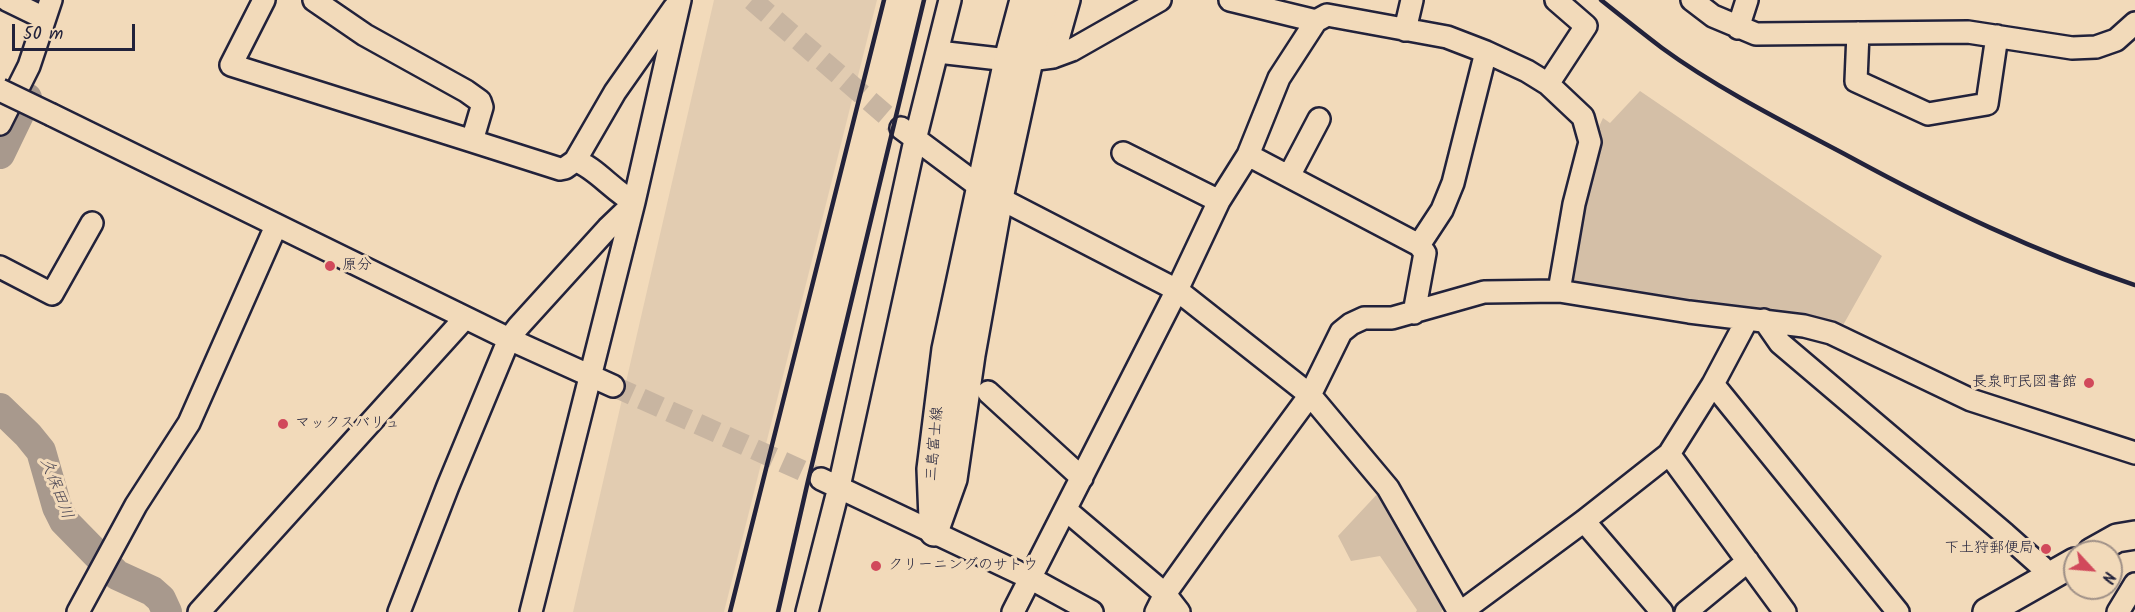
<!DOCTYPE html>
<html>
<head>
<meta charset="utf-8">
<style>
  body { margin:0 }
  #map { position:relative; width:2135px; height:612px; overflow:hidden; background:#f2daba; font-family:Kalam,sans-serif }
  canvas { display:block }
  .north { position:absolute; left:2063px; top:540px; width:60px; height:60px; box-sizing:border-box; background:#f2daba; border:2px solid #9f9087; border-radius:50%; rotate:116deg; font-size:16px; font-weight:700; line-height:24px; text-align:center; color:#22223b }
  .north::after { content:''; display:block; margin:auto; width:21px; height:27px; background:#d1495b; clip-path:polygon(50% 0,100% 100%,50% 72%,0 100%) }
  .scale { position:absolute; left:12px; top:24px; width:123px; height:27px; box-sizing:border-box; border:3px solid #22223b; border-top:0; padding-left:8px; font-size:18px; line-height:21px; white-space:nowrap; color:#22223b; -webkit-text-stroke:4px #f2daba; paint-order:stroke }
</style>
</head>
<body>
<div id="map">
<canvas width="2135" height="612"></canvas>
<div class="north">N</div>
<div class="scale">50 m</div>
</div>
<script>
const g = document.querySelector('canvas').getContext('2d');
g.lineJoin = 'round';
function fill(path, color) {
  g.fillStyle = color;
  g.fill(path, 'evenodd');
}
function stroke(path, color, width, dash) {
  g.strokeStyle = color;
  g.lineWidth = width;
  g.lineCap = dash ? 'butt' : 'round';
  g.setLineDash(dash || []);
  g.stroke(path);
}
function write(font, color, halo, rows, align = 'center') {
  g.font = font + ' Kalam,"Klee One",sans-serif';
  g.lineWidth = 6;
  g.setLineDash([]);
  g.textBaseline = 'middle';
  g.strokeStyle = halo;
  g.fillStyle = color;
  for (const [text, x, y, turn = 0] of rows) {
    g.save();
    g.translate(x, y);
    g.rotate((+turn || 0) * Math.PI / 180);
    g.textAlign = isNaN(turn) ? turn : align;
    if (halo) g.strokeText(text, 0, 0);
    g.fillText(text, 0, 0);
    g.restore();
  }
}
fill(new Path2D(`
  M 714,0 L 877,0 L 724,612 L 573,612 Z`), '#e2ccb1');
fill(new Path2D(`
  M 1640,91 L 1882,256 L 1842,327 L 1569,286 L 1585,157 L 1603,118 L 1610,123 Z
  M 1381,490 L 1444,608 L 1441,612 L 1416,612 L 1417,610 L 1380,556 L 1351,561 L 1338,536 Z`), '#d4bfa7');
stroke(new Path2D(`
  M 0,154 L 27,98
  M 0,408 L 28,435 L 41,451 L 57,507 L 64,521 L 117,575 L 152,591 L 161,599 L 167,612`), '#a8998d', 30);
stroke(new Path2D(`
  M 752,0 L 901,128
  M 613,386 L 821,479`), '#c8b5a1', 21, [21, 10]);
const minor = new Path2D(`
  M 7,0 L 44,18
  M 264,0 L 231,65 L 472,141
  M 314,0 L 365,35 L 466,91 L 480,101 L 482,107 L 472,141 L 560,169 L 565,168 L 575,161 C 593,165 614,192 634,202
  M 1230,0 L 1316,21
  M 1692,0 L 1713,16 L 1756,34 L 1968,32 L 2072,48 L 2096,47 L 2116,40 L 2135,23
  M 1738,28 L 1747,0
  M 1405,30 L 1412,0
  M 1858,33 L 1856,81 L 1928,114 L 1987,104 L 1997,36
  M 938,52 L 1008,60
  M 1053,57 L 1069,0
  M 1029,60 L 1053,57 L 1072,50 L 1160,0
  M 1548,84 L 1586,26 L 1556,0
  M 52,115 L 509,339 L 613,386
  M 0,124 L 29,66 L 51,0
  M 901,128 L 980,187
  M 1123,153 L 1219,201
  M 1248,155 L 1419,245 L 1425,253 L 1414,313
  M 575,161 L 615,92 L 674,8
  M 1289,176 L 1319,119
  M 999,198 L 1177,290 L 1310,395 L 1388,488 L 1459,612
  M 1419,245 L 1442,210 L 1453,183 L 1486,52
  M 0,267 L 52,294 L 92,223
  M 1764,320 L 1780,343 L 2005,534 L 2041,566 L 2049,577
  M 1713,384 L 1898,612
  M 988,392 L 1082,478
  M 1669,454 L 1785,612
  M 821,479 L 1030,578 L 1092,612
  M 1066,510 L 1165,594 L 1179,612
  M 1584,521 L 1662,612
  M 78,612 L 136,505 L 189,423 L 276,226
  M 199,612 L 465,318
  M 399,612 L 448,486 L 509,339 L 518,327 L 608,228 L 633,204
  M 531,612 L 634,202 L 680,0
  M 807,612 L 839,487 L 915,140 L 950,0
  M 1013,612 L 1177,290 L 1219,201 L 1248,155 L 1279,78 L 1316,21 L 1327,15 L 1447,37 L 1486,52 L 1527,71 L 1548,84 L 1583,117 L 1590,142 L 1574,204 L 1559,291
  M 1156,612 L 1165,594 L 1215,524 L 1310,395 L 1341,332 L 1351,324 L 1364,318 L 1392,318 L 1484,292 L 1559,291 L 1689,312 L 1804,326 L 1831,333 L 1971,400 L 2135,453
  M 1461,612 L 1584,521 L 1669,454 L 1713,384 L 1747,320
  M 1686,612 L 1748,561
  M 2118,612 L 2135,584`);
const major = new Path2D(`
  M 933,519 L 931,469 L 946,349 L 1008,60 L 1024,0
  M 934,532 L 953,479 L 971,355 L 999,198 L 1029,60 L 1045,0
  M 2092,552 L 2117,538 L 2135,535
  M 1987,612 L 2075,562`);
stroke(minor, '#22223b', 26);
stroke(major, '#22223b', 32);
stroke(minor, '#f2daba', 21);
stroke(major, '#f2daba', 27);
stroke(new Path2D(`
  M 1601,0 C 1621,16 1641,32 1662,48 C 1718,89 1788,124 1850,157 C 1942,207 2035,252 2135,285
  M 730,612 L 884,0
  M 778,612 L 808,481 L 924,0`), '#22223b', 4.5);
const minorBridge = new Path2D(`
  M 0,90 L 52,115`);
stroke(minorBridge, '#22223b', 26, []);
stroke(minorBridge, '#f2daba', 21);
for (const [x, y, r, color] of [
  [330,266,6,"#d1495b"],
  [2089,383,6,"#d1495b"],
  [283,424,6,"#d1495b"],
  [2046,549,6,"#d1495b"],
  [876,566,6,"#d1495b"]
]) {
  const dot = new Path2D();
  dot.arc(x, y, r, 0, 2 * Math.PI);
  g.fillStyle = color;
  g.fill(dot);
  stroke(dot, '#f2daba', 2);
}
write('15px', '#22223b', '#f2daba', [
  ["原分",342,266],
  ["長泉町民図書館",2077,383,"right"],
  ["マックスバリュ",295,424],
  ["下土狩郵便局",2034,549,"right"],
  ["クリーニングのサトウ",888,566]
], 'left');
write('15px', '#22223b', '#f2daba', [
  ["三島富士線",936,444,-85]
]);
write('italic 16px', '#4a4654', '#f2daba', [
  ["久保田川",55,489,69]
]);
</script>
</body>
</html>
